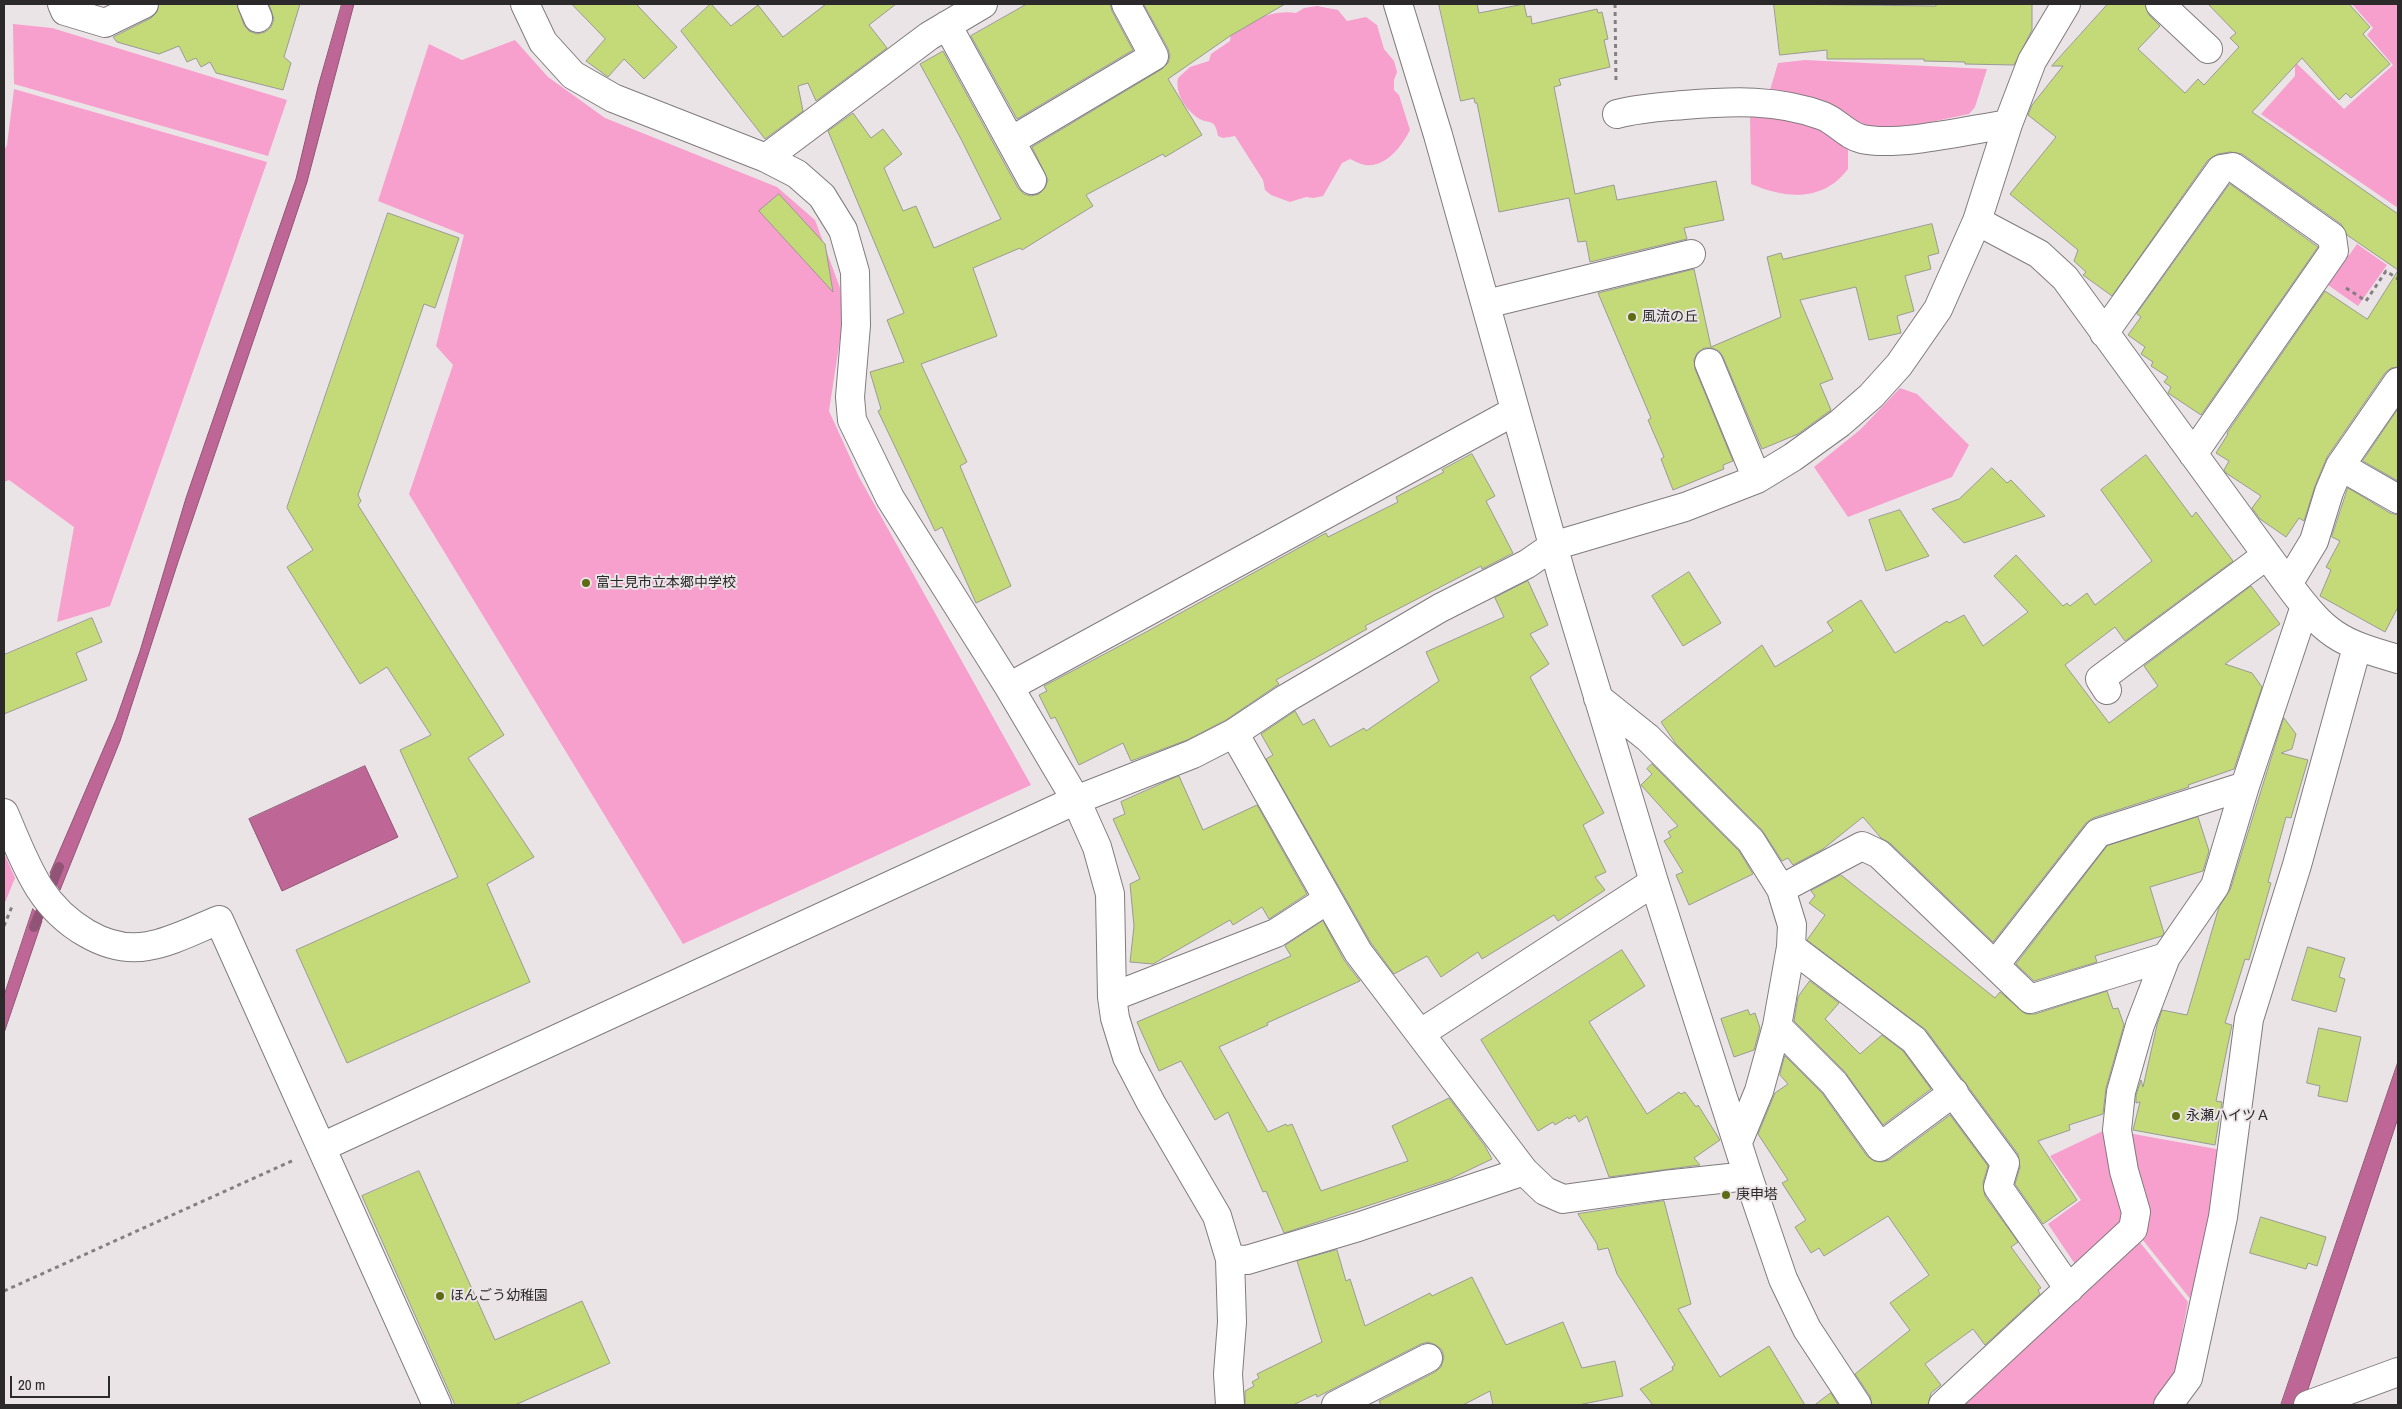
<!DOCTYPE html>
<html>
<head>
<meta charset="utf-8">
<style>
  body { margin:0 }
  #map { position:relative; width:2402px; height:1409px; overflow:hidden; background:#ebe4e7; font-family:"Archivo Narrow",sans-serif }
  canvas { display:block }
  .frame { position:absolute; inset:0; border:5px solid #2b292a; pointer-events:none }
  .scale { position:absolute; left:10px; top:1376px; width:100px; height:22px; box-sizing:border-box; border:2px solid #2b292a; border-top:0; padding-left:6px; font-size:15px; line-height:18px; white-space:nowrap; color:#2b292a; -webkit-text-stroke:4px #ebe4e7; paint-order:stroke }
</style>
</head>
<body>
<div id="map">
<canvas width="2402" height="1409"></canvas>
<div class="frame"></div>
<div class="scale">20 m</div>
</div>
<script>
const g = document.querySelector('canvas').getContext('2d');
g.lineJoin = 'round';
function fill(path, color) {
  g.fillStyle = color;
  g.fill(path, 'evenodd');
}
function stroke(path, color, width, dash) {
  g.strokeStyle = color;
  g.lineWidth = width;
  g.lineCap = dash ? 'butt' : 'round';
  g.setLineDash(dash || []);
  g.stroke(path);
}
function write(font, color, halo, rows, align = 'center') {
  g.font = font + ' "Archivo Narrow","Noto Sans JP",sans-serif';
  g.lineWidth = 4;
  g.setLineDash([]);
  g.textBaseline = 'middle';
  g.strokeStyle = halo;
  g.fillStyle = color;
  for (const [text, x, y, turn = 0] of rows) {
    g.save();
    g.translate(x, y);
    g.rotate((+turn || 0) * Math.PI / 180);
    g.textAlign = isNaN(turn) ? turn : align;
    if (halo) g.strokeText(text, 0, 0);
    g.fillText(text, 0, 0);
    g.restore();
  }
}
fill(new Path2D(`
  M 2352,4 L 2398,4 L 2398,208 L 2261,114 L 2295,76 L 2295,62 L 2344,109 L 2393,65 L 2367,35 L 2373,28 Z
  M 1317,6 L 1338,10 L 1347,21 L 1366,17 L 1377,25 L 1384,49 L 1394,61 L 1397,72 L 1394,80 L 1394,90 L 1399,95 L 1410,130 C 1402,146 1386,168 1365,165 C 1360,164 1355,161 1350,159 L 1342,163 L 1323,196 L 1313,198 L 1306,197 L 1290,202 L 1271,195 L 1265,190 L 1263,180 L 1235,136 L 1223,138 L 1218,136 C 1215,117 1209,125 1198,118 C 1185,109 1175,93 1178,78 L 1190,67 L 1209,61 L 1211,54 L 1230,41 L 1231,32 C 1252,21 1272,9 1296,13 L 1304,8 Z
  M 13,24 L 52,28 L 287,100 L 268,156 L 14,84 Z
  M 515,40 L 548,77 L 605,118 L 777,187 L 815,220 L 840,288 L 843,319 L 829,411 L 859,477 L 1031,785 L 683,944 L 409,494 L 453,365 L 436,346 L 464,235 L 378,201 L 429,44 L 462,60 Z
  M 1805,60 L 1987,69 L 1975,107 L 1969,114 L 1883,132 L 1770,90 L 1778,63 Z
  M 14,89 L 267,162 L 110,606 L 57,622 L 74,527 L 9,480 L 4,482 L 4,151 L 7,145 Z
  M 1750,115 L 1812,121 L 1848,148 L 1848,169 C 1823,202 1786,199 1751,184 Z
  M 2357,244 L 2387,265 L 2358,306 L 2328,285 Z
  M 1900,388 L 1917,394 L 1969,445 L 1952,477 L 1848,517 L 1814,467 L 1861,429 Z
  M 4,853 L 15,878 L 4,905 Z
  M 2105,1130 L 2126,1210 L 2122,1227 L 2077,1267 L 2048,1224 L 2081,1200 L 2050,1156 Z
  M 2128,1133 L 2222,1150 L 2221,1168 L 2192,1301 L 2142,1239 Z
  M 2138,1240 L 2188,1302 L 2174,1376 L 2153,1405 L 1954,1405 Z`), '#f79fcd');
const water = new Path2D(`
  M 342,4 L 354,4 L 307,182 L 291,230 L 178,562 L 120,741 L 60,890 L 50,873 L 116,720 L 140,651 L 186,498 L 296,179 L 318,87 Z
  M 365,766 L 398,837 L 282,891 L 249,819 Z
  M 33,909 L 42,921 L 4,1033 L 4,996 Z
  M 2398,1062 L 2398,1118 L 2308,1389 L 2302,1405 L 2281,1405 Z`);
fill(water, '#be6796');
stroke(water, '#925476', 1);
stroke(new Path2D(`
  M 34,927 L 59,867`), '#925476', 10);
const building = new Path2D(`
  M 159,4 L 237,4 L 244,25 L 249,31 L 257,34 L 265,32 L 271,27 L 274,19 L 269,4 L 300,4 L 284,57 L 291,63 L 283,90 L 216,73 L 210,62 L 201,67 L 196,58 L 187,62 L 179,46 L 159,54 L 117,42 L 113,37 L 151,18 L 157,12 Z
  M 572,4 L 636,4 L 677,47 L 644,79 L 624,59 L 608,77 L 586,61 L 605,39 Z
  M 711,4 L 731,26 L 758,5 L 783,37 L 826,4 L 896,4 L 869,25 L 887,48 L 816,101 L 808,83 L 798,86 L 803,111 L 765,139 L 681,31 Z
  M 1027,4 L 1110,4 L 1112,11 L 1133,50 L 1017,119 L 971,36 Z
  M 1144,4 L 1285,4 L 1230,36 L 1168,79 L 1202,135 L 1165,157 L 1163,154 L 1086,195 L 1093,206 L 1022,250 L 1020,248 L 973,268 L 997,336 L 921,364 L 967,462 L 960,466 L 1011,586 L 976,603 L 942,527 L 935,531 L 878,411 L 881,409 L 870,372 L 904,362 L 887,320 L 904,313 L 828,131 L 853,113 L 871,138 L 883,129 L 902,154 L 884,168 L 903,211 L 916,206 L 934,248 L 1001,219 L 961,139 L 920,64 L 943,51 L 1018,188 L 1024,194 L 1031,196 L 1039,194 L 1045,188 L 1048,180 L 1032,147 L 1162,69 L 1168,63 L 1170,56 L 1168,49 Z
  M 1439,4 L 1477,4 L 1479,13 L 1524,4 L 1527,17 L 1531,16 L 1532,24 L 1597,9 L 1598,13 L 1602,12 L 1608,39 L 1604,40 L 1610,67 L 1559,79 L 1561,85 L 1554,87 L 1575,194 L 1614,185 L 1617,200 L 1716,181 L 1724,220 L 1684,228 L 1687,239 L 1590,262 L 1586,241 L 1578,242 L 1569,198 L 1499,212 L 1477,103 L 1475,103 L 1474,98 L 1461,101 Z
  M 1774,4 L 1936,6 L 1936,4 L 2032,4 L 2032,30 L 2014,65 L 1965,64 L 1965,62 L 1924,61 L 1924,59 L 1827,59 L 1827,50 L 1780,55 Z
  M 2108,4 L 2145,4 L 2149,15 L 2160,26 L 2138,49 L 2185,93 L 2198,79 L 2204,85 L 2239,47 L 2230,38 L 2236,33 L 2208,4 L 2349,4 L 2370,27 L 2363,34 L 2390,64 L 2351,98 L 2346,93 L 2339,100 L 2302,58 L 2252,112 L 2398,214 L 2398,270 L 2347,235 L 2341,224 L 2242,154 L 2230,152 L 2218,154 L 2208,160 L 2112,296 L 2083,275 L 2086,272 L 2074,261 L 2078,250 L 2010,194 L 2056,137 L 2028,115 L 2032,105 L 2063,66 L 2052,66 Z
  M 2230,184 L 2318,247 L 2201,415 L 2168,393 L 2171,387 L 2164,382 L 2168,377 L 2151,366 L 2153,362 L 2141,354 L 2145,347 L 2128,335 L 2141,317 L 2137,314 Z
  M 779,194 L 825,244 L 833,292 L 759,211 Z
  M 388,213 L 459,238 L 435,308 L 424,304 L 358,495 L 361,501 L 358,505 L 504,735 L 468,758 L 534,857 L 487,884 L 530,982 L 347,1063 L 296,950 L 458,877 L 400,750 L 431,735 L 387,667 L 360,684 L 287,567 L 313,550 L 287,508 Z
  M 1932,224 L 1939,253 L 1928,256 L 1931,269 L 1905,276 L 1914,311 L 1897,316 L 1901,333 L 1869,340 L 1856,287 L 1800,300 L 1833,379 L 1820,384 L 1831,410 L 1798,434 L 1762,449 L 1723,357 L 1719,351 L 1712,348 L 1704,348 L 1697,353 L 1694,360 L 1695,369 L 1733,461 L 1723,465 L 1724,469 L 1673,490 L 1661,459 L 1664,457 L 1648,420 L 1651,418 L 1598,293 L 1694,269 L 1711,347 L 1781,317 L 1767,257 L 1781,253 L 1783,259 Z
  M 2398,271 L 2398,367 L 2391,368 L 2385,373 L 2327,457 L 2315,486 L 2304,521 L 2299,518 L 2286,537 L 2260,519 L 2252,508 L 2261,496 L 2226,473 L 2224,470 L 2229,461 L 2216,453 L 2228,434 L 2227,433 L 2325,291 L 2367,319 Z
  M 2398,409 L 2398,481 L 2363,461 Z
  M 1472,454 L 1495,496 L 1486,501 L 1513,553 L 1482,569 L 1481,566 L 1365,626 L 1367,629 L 1276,680 L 1279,684 L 1226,720 L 1187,740 L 1131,761 L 1123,743 L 1079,765 L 1055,717 L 1051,719 L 1039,695 L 1047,691 L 1044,686 L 1146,632 L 1304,545 L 1326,533 L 1328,537 L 1398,502 L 1396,497 L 1444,472 L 1442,470 Z
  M 2146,455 L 2192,517 L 2196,512 L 2233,561 L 2125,641 L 2115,627 L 2065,665 L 2109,723 L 2158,686 L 2144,666 L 2251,586 L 2280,624 L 2225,664 L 2252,673 L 2262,687 L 2234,769 L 2188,785 L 2189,787 L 2093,818 L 2086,823 L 1993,942 L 1890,843 L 1881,838 L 1863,817 L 1823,849 L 1793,865 L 1788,858 L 1782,861 L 1762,830 L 1676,744 L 1661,722 L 1762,645 L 1775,667 L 1833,631 L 1827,622 L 1861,600 L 1895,653 L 1947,621 L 1949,623 L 1964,615 L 1983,646 L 2028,612 L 1994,576 L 2016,555 L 2063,606 L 2067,603 L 2070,606 L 2087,593 L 2095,605 L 2152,561 L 2101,490 Z
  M 1992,468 L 2007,483 L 2011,480 L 2045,516 L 1964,543 L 1932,509 L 1959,499 Z
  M 2348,488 L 2390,513 L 2398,515 L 2398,607 L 2385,632 L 2320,596 L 2331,570 L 2326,567 L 2340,541 L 2332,537 Z
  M 1900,510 L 1929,556 L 1886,571 L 1869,520 Z
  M 1689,572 L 1721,623 L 1683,646 L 1652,596 Z
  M 1528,581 L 1548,625 L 1530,634 L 1549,664 L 1530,677 L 1604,813 L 1583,825 L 1606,872 L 1595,877 L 1605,890 L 1558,921 L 1554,915 L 1482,959 L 1478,952 L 1441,977 L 1427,956 L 1394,974 L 1371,943 L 1266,759 L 1273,755 L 1261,734 L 1295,711 L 1303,725 L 1314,719 L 1330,747 L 1364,728 L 1366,731 L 1439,681 L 1426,652 L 1504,617 L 1495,598 Z
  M 92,618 L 102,642 L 76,653 L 87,680 L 4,714 L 4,655 Z
  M 2284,718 L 2296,734 L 2292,749 L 2281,753 L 2308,760 L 2291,818 L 2286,817 L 2268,882 L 2271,883 L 2249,960 L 2245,959 L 2225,1023 L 2232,1025 L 2216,1101 L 2222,1102 L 2215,1145 L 2133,1130 L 2140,1102 L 2136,1103 L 2136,1095 L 2141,1080 L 2143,1087 L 2157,1025 L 2162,1010 L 2187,1015 L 2219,907 L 2230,890 Z
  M 1652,764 L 1739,851 L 1753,874 L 1689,905 L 1676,875 L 1683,872 L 1664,841 L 1671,837 L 1668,832 L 1678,826 L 1641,785 L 1652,774 L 1647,769 Z
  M 1179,776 L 1203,830 L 1257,805 L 1307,894 L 1269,919 L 1262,907 L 1233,925 L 1230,920 L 1153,964 L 1130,962 L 1134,926 L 1130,884 L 1140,879 L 1113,819 L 1125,814 L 1121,802 Z
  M 2198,817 L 2209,851 L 2203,871 L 2150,887 L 2164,933 L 2162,936 L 2095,956 L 2097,962 L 2034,981 L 2016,964 L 2107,846 Z
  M 1841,875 L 1995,998 L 2000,992 L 2026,1014 L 2035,1014 L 2107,991 L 2113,1009 L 2118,1008 L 2124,1025 L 2106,1088 L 2103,1114 L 2069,1125 L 2070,1130 L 2038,1141 L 2077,1200 L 2043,1224 L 2015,1184 L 2020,1167 L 2018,1154 L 1926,1030 L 1807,940 L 1825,915 L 1809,903 L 1815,896 L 1811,891 Z
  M 1323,921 L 1344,960 L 1360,981 L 1267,1023 L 1268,1025 L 1219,1047 L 1268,1132 L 1286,1124 L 1287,1126 L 1292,1124 L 1321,1191 L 1408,1161 L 1392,1126 L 1449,1098 L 1485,1146 L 1492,1159 L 1450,1179 L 1284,1233 L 1266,1191 L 1263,1192 L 1228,1112 L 1215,1120 L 1181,1061 L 1159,1071 L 1137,1022 L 1291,956 L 1285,946 Z
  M 2308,947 L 2345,958 L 2339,977 L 2345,979 L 2336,1012 L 2292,1000 Z
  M 1622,950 L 1645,986 L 1589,1022 L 1647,1114 L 1679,1092 L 1681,1094 L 1685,1092 L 1696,1107 L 1698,1105 L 1720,1140 L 1694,1158 L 1700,1165 L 1609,1177 L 1587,1116 L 1579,1122 L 1575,1115 L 1569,1119 L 1568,1117 L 1555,1125 L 1553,1122 L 1538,1131 L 1481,1040 Z
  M 1810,981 L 1839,1003 L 1825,1019 L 1860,1054 L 1882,1035 L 1903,1051 L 1931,1089 L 1883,1125 L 1845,1072 L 1794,1021 L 1798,997 Z
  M 1748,1010 L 1750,1015 L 1755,1013 L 1760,1028 L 1754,1050 L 1734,1057 L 1721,1019 Z
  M 2319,1028 L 2361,1037 L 2347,1102 L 2318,1096 L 2320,1086 L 2307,1083 Z
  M 1785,1056 L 1822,1093 L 1867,1156 L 1874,1161 L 1882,1162 L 1889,1160 L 1950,1115 L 1988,1166 L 1983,1183 L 1985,1196 L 2018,1242 L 2011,1247 L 2041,1288 L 2038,1290 L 2040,1294 L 1985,1345 L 1973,1329 L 1925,1364 L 1941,1385 L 1931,1393 L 1928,1405 L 1872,1405 L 1870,1396 L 1855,1374 L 1910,1330 L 1890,1303 L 1929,1275 L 1888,1216 L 1824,1256 L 1819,1248 L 1811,1253 L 1795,1227 L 1806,1220 L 1782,1183 L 1788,1180 L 1758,1134 L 1775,1093 L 1788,1084 L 1780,1075 Z
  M 419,1171 L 495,1340 L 582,1301 L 610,1363 L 515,1405 L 455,1405 L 362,1196 Z
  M 1664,1201 L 1691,1304 L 1678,1309 L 1720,1377 L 1769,1346 L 1805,1405 L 1653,1405 L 1640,1389 L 1673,1370 L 1672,1367 L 1675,1365 L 1617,1274 L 1608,1248 L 1598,1250 L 1597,1244 L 1578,1214 Z
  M 2261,1217 L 2326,1237 L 2317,1266 L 2308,1263 L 2306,1269 L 2250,1253 Z
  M 1337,1250 L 1346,1281 L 1350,1279 L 1365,1326 L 1430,1293 L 1432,1296 L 1472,1277 L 1506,1345 L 1563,1322 L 1582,1368 L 1615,1361 L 1623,1396 L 1578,1405 L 1493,1405 L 1490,1391 L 1463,1405 L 1381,1405 L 1379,1401 L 1435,1372 L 1441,1367 L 1444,1358 L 1442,1350 L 1436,1345 L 1428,1342 L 1421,1344 L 1317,1397 L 1316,1394 L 1293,1405 L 1245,1405 L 1245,1391 L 1254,1386 L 1252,1382 L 1259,1378 L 1257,1374 L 1322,1342 L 1297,1261 Z
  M 1831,1393 L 1838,1405 L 1815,1405 Z`);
fill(building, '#c4d977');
stroke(building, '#999a95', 1);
const minor = new Path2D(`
  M 62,4 L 65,11 L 105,23 L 144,4
  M 252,4 L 258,18
  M 525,4 L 543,42 L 573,75 L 613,98 L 766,158 L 797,174 L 822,196 L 843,230 L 855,272 L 856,325 L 850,397 L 852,420 L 890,498 L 1009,687 L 1076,800 L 1097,847 L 1110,894 L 1112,997 L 1115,1018 L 1127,1057 L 1151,1103 L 1217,1216 L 1230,1259 L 1232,1322 L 1228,1374 L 1230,1405
  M 1398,4 L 1438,135 L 1562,577 L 1654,882 L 1748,1176 L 1783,1279 L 1807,1329 L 1857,1405
  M 2160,4 L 2208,49
  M 947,25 L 1032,180
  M 1617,114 C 1639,108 1661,107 1684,105 C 1732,101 1778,99 1823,116 C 1836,121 1848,136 1862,139 C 1898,147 1969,130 2008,124
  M 1011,141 L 1154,56 L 1126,4
  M 766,158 L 929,36 L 983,4
  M 1977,221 L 2039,254 L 2065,278 L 2288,584 C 2326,635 2338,642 2398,659
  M 1486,304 L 1691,254
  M 2104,333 L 2221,169 L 2233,167 L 2332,237 L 2334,251 L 2193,454
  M 1709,363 L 1757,479
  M 2340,466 L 2398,499
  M 2288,584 L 2314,541 L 2329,492 L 2340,466 L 2398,382
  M 1009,687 L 1515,411
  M 2107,690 L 2100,679 L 2267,555
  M 1598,698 L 1648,738 L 1751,841 L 1781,889 L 1792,925 L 1791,947 L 1777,1026 L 1759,1091 L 1738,1142
  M 1234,733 L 1358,952 L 1524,1171 L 1545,1191 L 1563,1199 L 1664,1185 L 1748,1176
  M 4,813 C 15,838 25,866 40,889 C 62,923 106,954 148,946 C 172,942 196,929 219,920 L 437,1405
  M 1781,889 L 1862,846 L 1879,854 L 2030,999 L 2166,957
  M 1791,947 L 1914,1040 L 2005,1163 L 1998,1187 L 2069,1289
  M 1995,965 L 2098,833 L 2245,786
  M 1112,997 L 1276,933 L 1327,900
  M 1777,1026 L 1834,1083 L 1880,1147 L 1954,1092
  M 1421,1033 L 1654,882
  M 322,1147 L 1076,800 L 1193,754 L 1234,733 L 1285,699 L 1440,608 L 1527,564 L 1553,546 L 1685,507 L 1757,479 L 1793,457 L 1840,423 L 1871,396 L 1899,365 L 1938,309 L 1977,221 L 2008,124 L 2032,61 L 2066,4
  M 1230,1259 L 1247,1260 L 1358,1227 L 1524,1171
  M 1336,1405 L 1428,1358
  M 1943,1405 L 2133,1229 L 2136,1212 L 2124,1171 L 2117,1130 L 2121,1092 L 2140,1025 L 2166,957 L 2215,886 L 2245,786 L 2305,606
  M 2168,1405 L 2188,1378 L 2223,1217 L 2249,1019 L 2297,865 L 2357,647
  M 2308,1405 L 2398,1372`);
stroke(minor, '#817b7e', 30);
stroke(new Path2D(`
  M 1615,4 L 1616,84
  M 2346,288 L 2366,301 L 2386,271 L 2398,279
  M 4,926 L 13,904
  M 4,1291 L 294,1160`), '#848082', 3, [4, 4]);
stroke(minor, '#fff', 28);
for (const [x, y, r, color] of [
  [1632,317,5,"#5c6b14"],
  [586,583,5,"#5c6b14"],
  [2176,1116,5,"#5c6b14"],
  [1726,1195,5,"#5c6b14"],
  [440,1296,5,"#5c6b14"]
]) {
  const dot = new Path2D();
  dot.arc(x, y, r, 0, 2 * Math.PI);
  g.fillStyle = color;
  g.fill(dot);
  stroke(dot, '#ebe4e7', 2);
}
write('14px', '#2b292a', '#ebe4e7', [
  ["風流の丘",1642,317],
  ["富士見市立本郷中学校",596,583],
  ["永瀬ハイツＡ",2186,1116],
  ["庚申塔",1736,1195],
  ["ほんごう幼稚園",450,1296]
], 'left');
</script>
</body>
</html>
